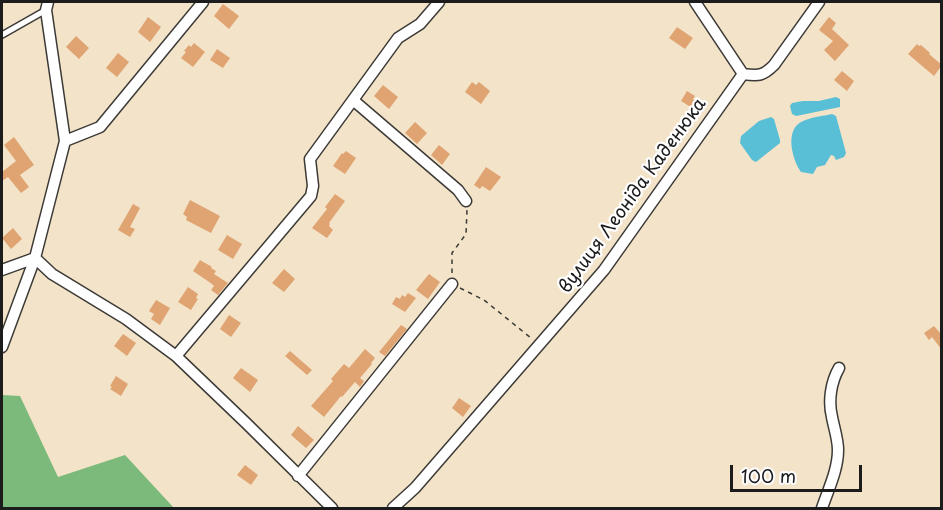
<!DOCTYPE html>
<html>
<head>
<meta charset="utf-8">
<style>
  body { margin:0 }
  #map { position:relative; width:943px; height:510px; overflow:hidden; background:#f3e3c9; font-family:"Playpen Sans",sans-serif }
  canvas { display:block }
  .frame { position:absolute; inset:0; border:3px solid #1c1c1c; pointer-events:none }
  .scale { position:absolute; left:730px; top:465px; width:132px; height:27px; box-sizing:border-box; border:3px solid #1c1c1c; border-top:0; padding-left:8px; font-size:18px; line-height:21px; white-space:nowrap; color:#1c1c1c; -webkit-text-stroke:4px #fff; paint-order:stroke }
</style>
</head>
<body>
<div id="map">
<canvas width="943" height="510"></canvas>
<div class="frame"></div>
<div class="scale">100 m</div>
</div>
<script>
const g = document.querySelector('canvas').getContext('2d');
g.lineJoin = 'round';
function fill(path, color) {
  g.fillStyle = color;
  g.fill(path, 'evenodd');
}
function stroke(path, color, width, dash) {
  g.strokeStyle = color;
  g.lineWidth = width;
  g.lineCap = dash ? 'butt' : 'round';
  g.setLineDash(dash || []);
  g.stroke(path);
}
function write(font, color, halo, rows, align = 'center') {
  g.font = font + ' "Playpen Sans",sans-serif';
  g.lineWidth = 4.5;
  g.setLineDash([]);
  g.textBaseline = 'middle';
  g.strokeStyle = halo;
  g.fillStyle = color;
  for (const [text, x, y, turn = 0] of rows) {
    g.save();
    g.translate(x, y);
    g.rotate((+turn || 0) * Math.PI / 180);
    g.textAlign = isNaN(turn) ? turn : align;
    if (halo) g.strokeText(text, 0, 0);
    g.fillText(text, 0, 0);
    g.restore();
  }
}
fill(new Path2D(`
  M 2,395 L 20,396 L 58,477 L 125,455 L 174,508 L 2,508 Z`), '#7bba7a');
fill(new Path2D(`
  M 836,97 L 840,99 L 840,107 L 796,116 L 792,114 L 790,106 L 792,103 L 803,101 L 819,101 Z
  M 832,114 L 836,116 L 846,153 L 844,157 L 836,160 L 834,156 L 831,155 L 825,165 L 817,167 L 813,174 L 801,172 C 792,159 784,129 803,121 C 812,117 823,116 832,114 Z
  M 771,117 L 774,119 L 780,140 L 780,143 L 756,162 L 752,160 L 740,143 L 741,136 L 759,121 Z`), '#58bfd6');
fill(new Path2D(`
  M 223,4 L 239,16 L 229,29 L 214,16 Z
  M 148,17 L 161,27 L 150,42 L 138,32 Z
  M 829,17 L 836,23 L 832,29 L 849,45 L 835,61 L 824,50 L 833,41 L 819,30 Z
  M 677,27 L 693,38 L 685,49 L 669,38 Z
  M 76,36 L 89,48 L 79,59 L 66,47 Z
  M 194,43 L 205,52 L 193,67 L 181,58 L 186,52 L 184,51 L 189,45 L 191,47 Z
  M 917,44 L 919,46 L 921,45 L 930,53 L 929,54 L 942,65 L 934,76 L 908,54 Z
  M 217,49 L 230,58 L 223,68 L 210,60 Z
  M 118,53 L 129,62 L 117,77 L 106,68 Z
  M 842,71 L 854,81 L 847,91 L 834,80 Z
  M 472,82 L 476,85 L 479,82 L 490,91 L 481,104 L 465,92 Z
  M 383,85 L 398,97 L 389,109 L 374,96 Z
  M 687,91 L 695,96 L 693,99 L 701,104 L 697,111 L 681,101 Z
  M 415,122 L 427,133 L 417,144 L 405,133 Z
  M 14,137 L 34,165 L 20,175 L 29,187 L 21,193 L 8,177 L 2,181 L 2,172 L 16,161 L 4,145 Z
  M 439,145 L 450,154 L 442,165 L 431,155 Z
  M 346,151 L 356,158 L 345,174 L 333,166 L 342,153 L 343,154 Z
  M 486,167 L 501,177 L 490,191 L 482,186 L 480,189 L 474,185 Z
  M 335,194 L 345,201 L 329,223 L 330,224 L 329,226 L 333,230 L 327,238 L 312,228 L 327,209 L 325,207 Z
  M 190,200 L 220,216 L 211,233 L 186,220 L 187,217 L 183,214 Z
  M 133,204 L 140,208 L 130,227 L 135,229 L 130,237 L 118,230 Z
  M 13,228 L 22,239 L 11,249 L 2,238 Z
  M 227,235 L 242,244 L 233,259 L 218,250 Z
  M 200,260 L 212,267 L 211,268 L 216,271 L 214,274 L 228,283 L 218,295 L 211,290 L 214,286 L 212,284 L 193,271 Z
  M 284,269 L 295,279 L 284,292 L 272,283 Z
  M 429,274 L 440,282 L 428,299 L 416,290 Z
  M 188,287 L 198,294 L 196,298 L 198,299 L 191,310 L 178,302 Z
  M 408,293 L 416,298 L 405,312 L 392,304 L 396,297 L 400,299 L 402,295 L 405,297 Z
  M 156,300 L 170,308 L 160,325 L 151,319 L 154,314 L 149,311 Z
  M 229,315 L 241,323 L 231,337 L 220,329 Z
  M 401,325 L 407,329 L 385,356 L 379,352 Z
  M 934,326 L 942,335 L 942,350 L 932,337 L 929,340 L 924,333 Z
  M 123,334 L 136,343 L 127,356 L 114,346 Z
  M 365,349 L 375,358 L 371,363 L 372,364 L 360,378 L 364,381 L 360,387 L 355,382 L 342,397 L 341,396 L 324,417 L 311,406 L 333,381 L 331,379 L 344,364 L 349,368 Z
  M 290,351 L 312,370 L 307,375 L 285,356 Z
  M 241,368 L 258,380 L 250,392 L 233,378 Z
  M 116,376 L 128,384 L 121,396 L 110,389 L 112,387 L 110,386 Z
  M 459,398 L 471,406 L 463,417 L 452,408 Z
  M 298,426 L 314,440 L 306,448 L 291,435 Z
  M 245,465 L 258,475 L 251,485 L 237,475 Z`), '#dfa471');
const lane = new Path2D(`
  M 2,35 L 46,10`);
const street = new Path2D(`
  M 743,74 C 759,76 763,76 774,65 L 819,2
  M 353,100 L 458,190 L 466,201
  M 65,141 L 100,127 L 203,2
  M 2,270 L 35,258 L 52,274 L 126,319 L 176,356 L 246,423 L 332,508
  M 2,347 L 35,258 L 65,141 L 46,10 L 48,2
  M 176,356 L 311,196 L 313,186 L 310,159 L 398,38 L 420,24 L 439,2
  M 298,476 L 452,284
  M 393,508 L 415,488 L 604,270 L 743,74 L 695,2
  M 822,508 C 828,490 838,470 838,450 C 838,439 834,428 832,417 C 828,401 831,382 839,368`);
stroke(lane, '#3c3a36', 8);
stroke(street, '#3c3a36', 13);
stroke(new Path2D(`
  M 452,273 L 452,253 L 466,234 L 467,210
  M 460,288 L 484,300 L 531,338`), '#3c3a36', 1.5, [4.5, 4.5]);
stroke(lane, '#fff', 5);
stroke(street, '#fff', 10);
write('18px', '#1c1c1c', '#fff', [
  ["вулиця Леоніда Каденюка",633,196,-54]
]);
</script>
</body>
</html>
